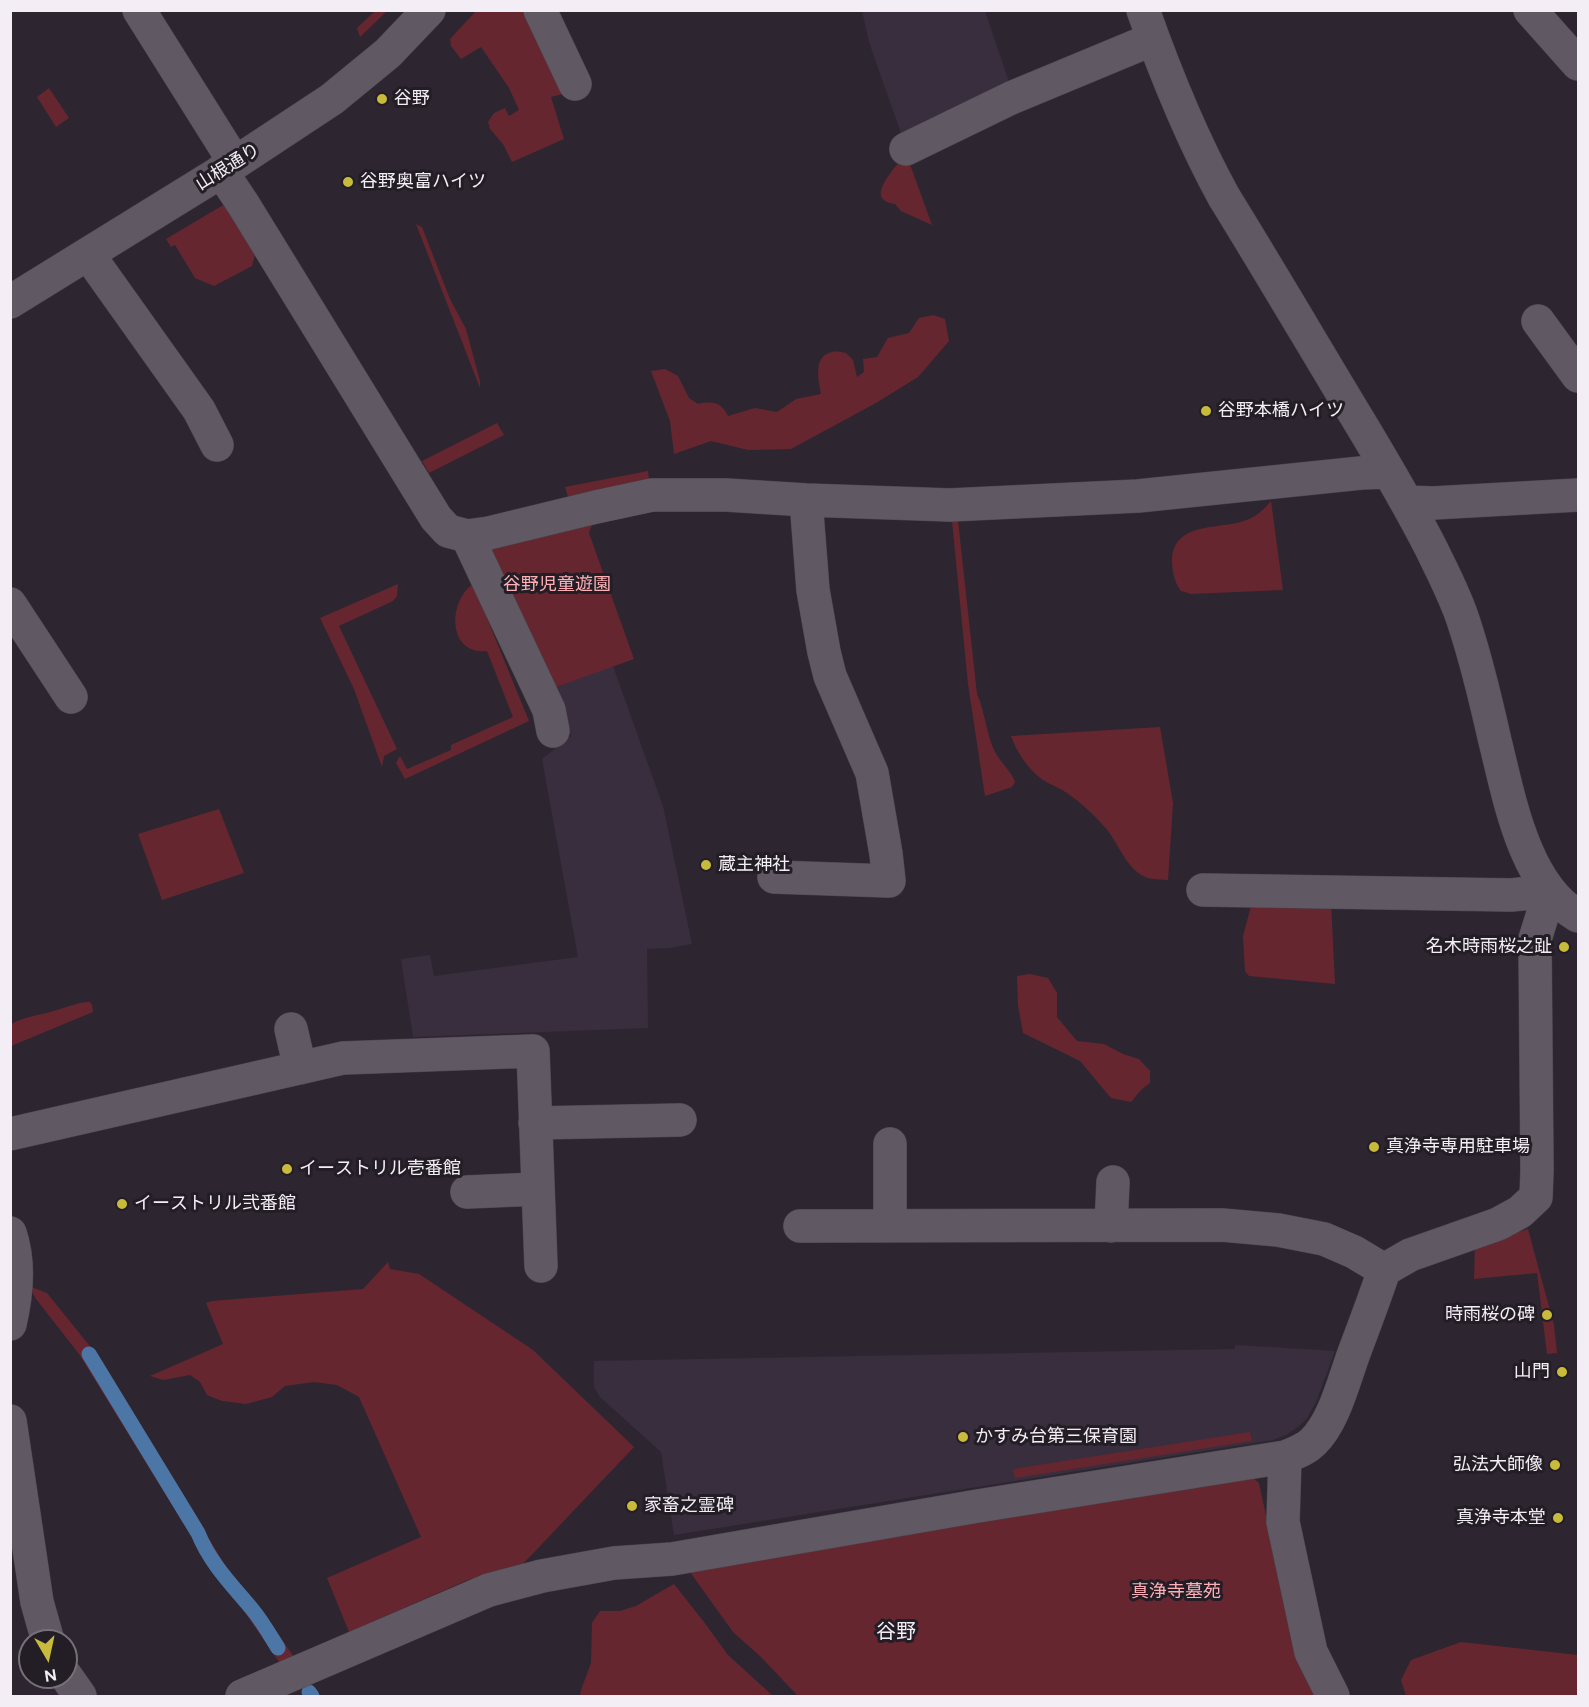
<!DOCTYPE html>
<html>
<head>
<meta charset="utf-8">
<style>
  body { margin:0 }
  #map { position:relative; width:1589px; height:1707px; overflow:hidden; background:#2d2630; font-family:Figtree,sans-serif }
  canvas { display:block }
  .frame { position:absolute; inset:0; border:12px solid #f3eef5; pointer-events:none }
  .north { position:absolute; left:18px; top:1629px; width:60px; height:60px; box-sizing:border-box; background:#231d26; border:2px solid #767179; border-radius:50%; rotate:171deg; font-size:16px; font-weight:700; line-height:24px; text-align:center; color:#f3eef5 }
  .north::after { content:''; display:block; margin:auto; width:21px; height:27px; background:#c8bb3b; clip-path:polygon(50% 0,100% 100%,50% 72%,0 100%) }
</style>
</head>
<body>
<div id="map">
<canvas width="1589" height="1707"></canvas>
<div class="frame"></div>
<div class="north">N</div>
</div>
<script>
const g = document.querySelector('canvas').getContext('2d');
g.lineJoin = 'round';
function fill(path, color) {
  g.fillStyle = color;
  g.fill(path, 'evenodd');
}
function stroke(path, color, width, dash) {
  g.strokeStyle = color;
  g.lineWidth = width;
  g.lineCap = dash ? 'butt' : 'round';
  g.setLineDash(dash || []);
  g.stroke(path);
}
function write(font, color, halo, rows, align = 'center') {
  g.font = font + ' Figtree,"Noto Sans JP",sans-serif';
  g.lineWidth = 6;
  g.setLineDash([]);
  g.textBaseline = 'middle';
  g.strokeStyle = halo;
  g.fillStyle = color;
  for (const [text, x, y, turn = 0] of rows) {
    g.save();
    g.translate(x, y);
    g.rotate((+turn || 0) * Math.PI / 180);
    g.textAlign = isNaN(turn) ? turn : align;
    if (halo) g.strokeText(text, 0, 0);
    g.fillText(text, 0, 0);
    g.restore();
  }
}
fill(new Path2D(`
  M 862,11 L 985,11 L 1011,88 L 903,139 L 869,42 Z
  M 613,666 L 663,806 L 692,944 L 669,948 L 647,949 L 648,1028 L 413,1037 L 401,959 L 430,955 L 434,976 L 578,957 L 542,759 L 571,736 L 563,707 L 554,688 Z
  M 1235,1345 L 1335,1351 L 1316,1402 L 1307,1418 L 1298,1427 L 1286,1435 L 1273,1440 L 674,1535 L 661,1452 L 600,1397 L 594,1387 L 594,1361 L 1235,1349 Z`), '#392e3d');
fill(new Path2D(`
  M 375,11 L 387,11 L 360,37 L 357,28 Z
  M 476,11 L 529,11 L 567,93 L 551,97 L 564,139 L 512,162 L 503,144 L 490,129 L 488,122 L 494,113 L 505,108 L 509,116 L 519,110 L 509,88 L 481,47 L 461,59 L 451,46 L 450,39 Z
  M 49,88 L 69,118 L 56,127 L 37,97 Z
  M 908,159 L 932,225 L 901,211 L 895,204 C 874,201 880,188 889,175 C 892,171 895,166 899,163 C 902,161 905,160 908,159 Z
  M 225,204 L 255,254 L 252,266 L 214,286 L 195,278 L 175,245 L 171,247 L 166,239 Z
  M 416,224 L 422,227 L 450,299 L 466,329 L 480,381 L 480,388 Z
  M 933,315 L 945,319 L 949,341 L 918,377 L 876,403 L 791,449 L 748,450 L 711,441 L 674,454 L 670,421 L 651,371 L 665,369 L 678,376 L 689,398 L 698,404 C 713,401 721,402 728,416 L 755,408 L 777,412 L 796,399 L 821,394 C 819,381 812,356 832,352 C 836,351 842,352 846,353 L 853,360 L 857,377 L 864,372 L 863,359 L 877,357 L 888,338 L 909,333 L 919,318 Z
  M 497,423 L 504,435 L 429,473 L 422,461 Z
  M 648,471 L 649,480 L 568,497 L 565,487 Z
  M 1271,501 L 1283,590 L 1191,594 L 1181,591 C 1174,582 1172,570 1172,559 C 1175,519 1224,531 1249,519 C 1258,515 1264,509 1271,501 Z
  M 952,521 L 958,521 L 977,694 C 985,712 986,732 994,750 C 1000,762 1012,772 1015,782 L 1012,787 L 985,796 L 968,684 Z
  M 592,525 L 589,533 L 634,659 L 554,688 L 488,550 Z
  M 398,584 L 397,596 L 393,601 L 339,626 L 397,749 L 384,756 L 382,767 L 354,689 L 320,618 Z
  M 473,584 L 529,721 L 405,779 L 396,763 L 400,756 L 407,769 L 451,750 L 451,745 L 513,717 L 487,651 C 447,655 448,601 473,584 Z
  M 1160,727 L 1173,803 L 1168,880 C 1158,879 1149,880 1141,875 C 1123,863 1117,839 1102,824 C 1092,813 1080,802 1067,793 C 1060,788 1051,785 1043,780 C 1028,769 1017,753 1011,736 Z
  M 219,809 L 244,873 L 162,900 L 138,834 Z
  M 1331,902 L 1335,984 L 1249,976 L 1245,971 L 1243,936 L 1251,906 Z
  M 1030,974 L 1048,978 L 1057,993 L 1057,1017 L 1077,1041 L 1104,1044 L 1123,1054 L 1139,1059 L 1150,1071 L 1150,1083 L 1141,1090 L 1131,1102 L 1111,1098 L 1080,1061 L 1023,1033 L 1018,1005 L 1017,976 Z
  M 90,1002 L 92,1005 L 93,1012 L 11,1046 L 11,1024 C 26,1016 41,1015 57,1010 C 68,1007 78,1002 90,1002 Z
  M 1528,1229 L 1554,1325 L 1557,1353 L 1547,1354 L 1537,1273 L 1474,1279 L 1475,1245 Z
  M 388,1262 L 390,1269 L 419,1274 L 533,1350 L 634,1447 L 522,1565 L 468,1580 L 349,1632 L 327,1578 L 421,1537 L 359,1397 L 337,1385 L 314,1382 L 285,1386 L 272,1397 L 246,1404 L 222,1401 L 207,1395 L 200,1382 L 190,1375 L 163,1380 L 150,1376 L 223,1344 L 206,1303 L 212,1301 L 363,1289 Z
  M 29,1286 L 47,1293 L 97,1355 L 228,1570 L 256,1603 L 294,1657 L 279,1662 L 244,1611 L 217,1578 L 79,1354 L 36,1299 ZM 90,1349 L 208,1540 L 203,1544 L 226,1577 L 255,1610 L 280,1648 L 278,1650 L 252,1611 L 223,1579 L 200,1545 L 84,1354 Z
  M 1250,1432 L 1252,1441 L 1015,1478 L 1013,1469 Z
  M 1251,1476 L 1259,1483 L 1267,1520 L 1317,1696 L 798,1696 L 761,1657 L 733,1632 L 690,1572 Z
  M 674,1584 L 704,1622 L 728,1655 L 773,1696 L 580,1696 L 581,1690 L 591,1663 L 592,1623 L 600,1611 L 620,1611 L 636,1606 Z
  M 1461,1642 L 1578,1655 L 1578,1696 L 1406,1696 L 1401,1680 L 1411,1660 Z`), '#66262f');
stroke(new Path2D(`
  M 89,1354 L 198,1533 C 210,1563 232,1585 252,1609 C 262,1621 270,1635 278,1648
  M 309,1692 L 312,1696`), '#4c76a5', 15);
const minor = new Path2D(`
  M 139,10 L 235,163
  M 540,10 L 575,84
  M 1143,10 C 1166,75 1191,137 1224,197 C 1271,273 1316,350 1362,426 C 1386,466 1410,507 1431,548 C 1443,573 1456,597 1464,623 C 1477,662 1486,701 1495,741 C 1509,797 1524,885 1578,916
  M 1530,10 L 1578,64
  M 906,149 L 1011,98 L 1153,39
  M 221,171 L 243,204 L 436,518 L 448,531 L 467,536 L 489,533 L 596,507 L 652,495 L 726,495 L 806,500 L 950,505 L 1138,496 L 1361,473 L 1389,472
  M 88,254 L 199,410 L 217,445
  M 10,302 L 235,163 L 332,99 L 388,53 L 429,10
  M 1538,321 L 1578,376
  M 1407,502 L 1433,503 L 1578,495
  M 467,536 L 549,710 L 553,731
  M 10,604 L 71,697
  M 774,877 L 889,881 L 886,854 L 872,773 L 830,676 L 824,652 L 813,590 L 806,500
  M 291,1029 L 300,1068
  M 535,1123 L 680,1120
  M 10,1134 L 343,1058 L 533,1051 L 541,1266
  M 890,1144 L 890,1226
  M 467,1192 L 538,1189
  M 800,1226 L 1222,1225 L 1278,1230 L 1324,1239 L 1354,1252 L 1384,1270
  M 1111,1226 L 1113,1182
  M 10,1233 C 20,1262 17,1294 10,1324
  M 10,1421 L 37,1602 L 48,1641
  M 1285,1457 L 1283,1522 L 1311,1652 L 1333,1696
  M 66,1676 L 80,1696
  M 242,1696 L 489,1590 L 542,1576 L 614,1563 L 672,1559 L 978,1506 L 1285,1457 C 1295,1453 1305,1450 1313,1442 C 1334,1422 1344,1380 1354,1353 C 1364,1326 1375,1298 1384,1270 L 1410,1255 L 1498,1224 L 1520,1212 L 1536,1197 L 1537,1171 L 1535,939 L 1550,891 L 1511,895 L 1203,890`);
stroke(minor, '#4a454d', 34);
stroke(minor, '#605964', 33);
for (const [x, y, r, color] of [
  [382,99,6,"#c8bb3b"],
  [348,182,6,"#c8bb3b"],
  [1206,411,6,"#c8bb3b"],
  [706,865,6,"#c8bb3b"],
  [1564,947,6,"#c8bb3b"],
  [1374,1147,6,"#c8bb3b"],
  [287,1169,6,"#c8bb3b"],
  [122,1204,6,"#c8bb3b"],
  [1547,1315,6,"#c8bb3b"],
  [1562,1372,6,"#c8bb3b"],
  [963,1437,6,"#c8bb3b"],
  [1555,1465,6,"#c8bb3b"],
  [632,1506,6,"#c8bb3b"],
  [1558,1518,6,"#c8bb3b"]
]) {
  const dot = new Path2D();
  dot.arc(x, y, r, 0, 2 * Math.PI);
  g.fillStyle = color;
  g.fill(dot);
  stroke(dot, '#231d26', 2);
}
write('18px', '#f3eef5', '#231d26', [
  ["谷野",394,99],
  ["谷野奥富ハイツ",360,182],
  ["谷野本橋ハイツ",1218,411],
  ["蔵主神社",718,865],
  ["名木時雨桜之趾",1552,947,"right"],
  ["真浄寺専用駐車場",1386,1147],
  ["イーストリル壱番館",299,1169],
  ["イーストリル弐番館",134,1204],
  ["時雨桜の碑",1535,1315,"right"],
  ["山門",1550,1372,"right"],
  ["かすみ台第三保育園",975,1437],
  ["弘法大師像",1543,1465,"right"],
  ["家畜之霊碑",644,1506],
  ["真浄寺本堂",1546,1518,"right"]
], 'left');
write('18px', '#f3eef5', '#231d26', [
  ["山根通り",228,167,-32]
]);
write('18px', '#feb0b6', '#231d26', [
  ["谷野児童遊園",557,585],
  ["真浄寺墓苑",1176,1592]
]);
write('20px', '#f3eef5', '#231d26', [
  ["谷野",896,1632]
]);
</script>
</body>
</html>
